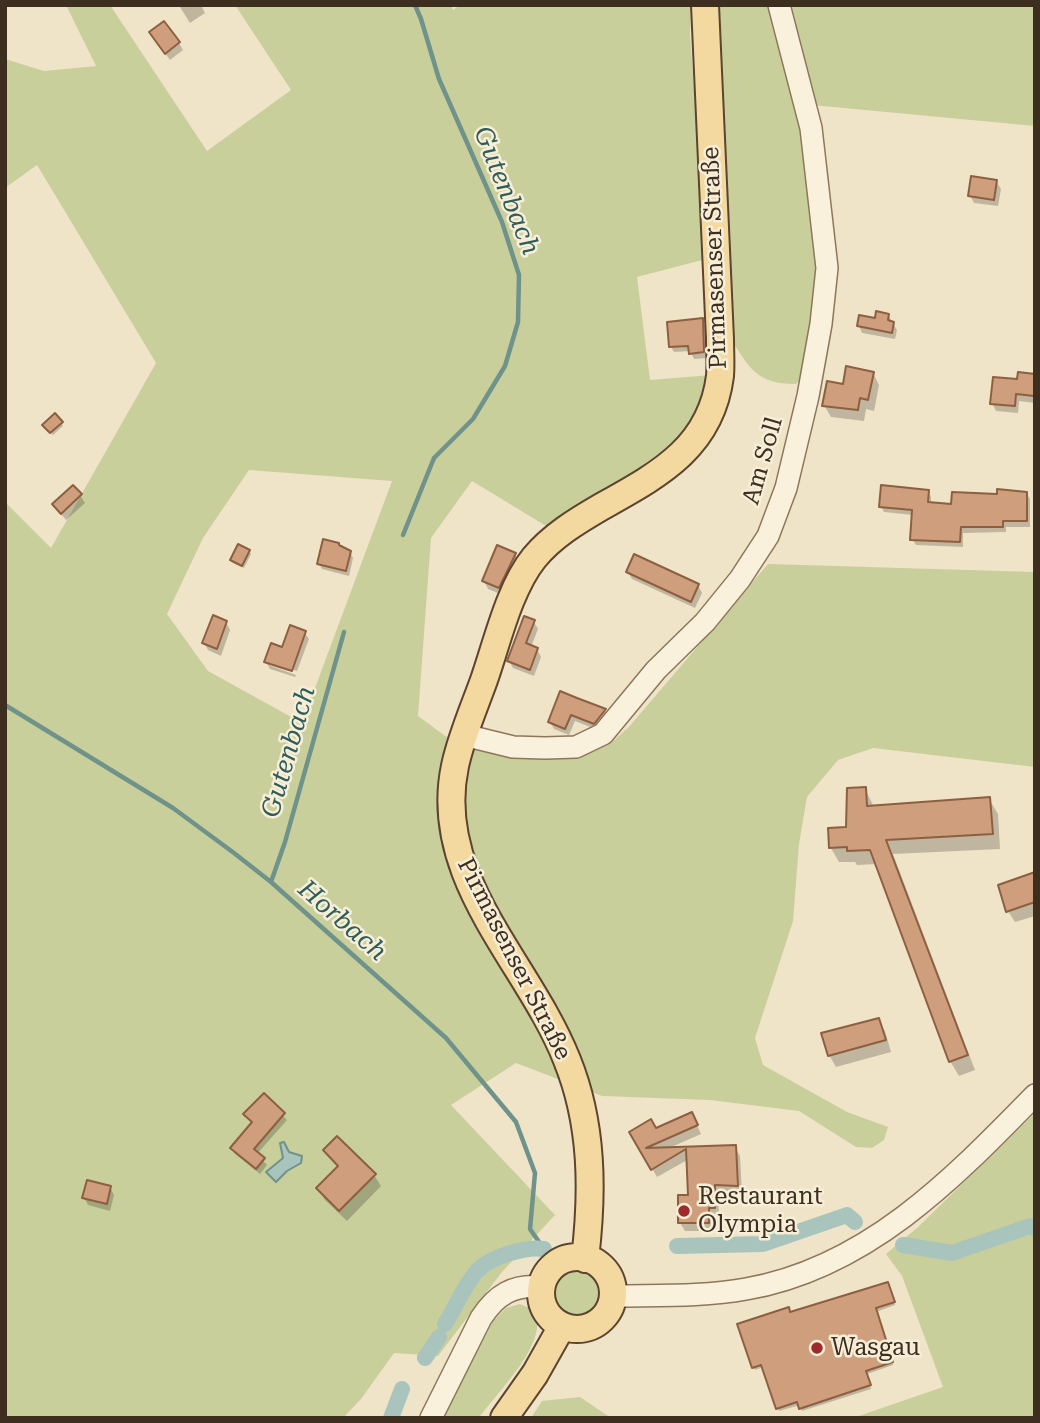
<!DOCTYPE html>
<html>
<head>
<meta charset="utf-8">
<style>
  body { margin:0 }
  #map { position:relative; width:1040px; height:1423px; overflow:hidden; background:#f0e4c8; font-family:"Roboto Serif",serif }
  canvas { display:block }
  .frame { position:absolute; inset:0; border:7px solid #3d2e20; pointer-events:none }
</style>
</head>
<body>
<div id="map">
<canvas width="1040" height="1423"></canvas>
<div class="frame"></div>
</div>
<script>
const g = document.querySelector('canvas').getContext('2d');
g.lineJoin = 'round';
function fill(path, color) {
  g.fillStyle = color;
  g.fill(path, 'evenodd');
}
function stroke(path, color, width, dash) {
  g.strokeStyle = color;
  g.lineWidth = width;
  g.lineCap = dash ? 'butt' : 'round';
  g.setLineDash(dash || []);
  g.stroke(path);
}
function write(font, color, halo, rows, align = 'center') {
  g.font = font + ' "Roboto Serif",serif';
  g.lineWidth = 5;
  g.setLineDash([]);
  g.textBaseline = 'middle';
  g.strokeStyle = halo;
  g.fillStyle = color;
  for (const [text, x, y, turn = 0] of rows) {
    g.save();
    g.translate(x, y);
    g.rotate((+turn || 0) * Math.PI / 180);
    g.textAlign = isNaN(turn) ? turn : align;
    if (halo) g.strokeText(text, 0, 0);
    g.fillText(text, 0, 0);
    g.restore();
  }
}
fill(new Path2D(`
  M 66,5 L 110,5 L 207,151 L 291,90 L 235,5 L 451,5 L 453,10 L 460,5 L 691,5 L 690,33 L 706,259 L 637,277 L 650,380 L 711,375 L 699,415 L 682,442 L 551,529 L 472,481 L 431,538 L 418,716 C 430,724 442,735 454,741 C 492,758 570,768 607,745 C 615,741 621,733 628,728 L 768,564 L 1035,572 L 1035,767 L 873,748 L 838,760 L 807,797 L 799,844 L 793,921 L 755,1038 L 763,1065 L 847,1112 L 888,1127 L 884,1140 L 872,1148 L 856,1147 L 799,1111 L 710,1100 L 602,1096 L 516,1063 L 451,1105 L 555,1215 L 502,1272 L 438,1356 L 394,1353 L 361,1399 L 343,1418 L 5,1418 L 5,502 L 51,548 L 156,363 L 37,165 L 5,188 L 5,59 L 44,71 L 96,66 ZM 249,470 L 392,481 L 302,723 L 208,671 L 167,614 L 203,538 Z
  M 717,5 L 1035,5 L 1035,126 L 801,104 L 822,270 L 803,377 L 796,384 C 754,384 749,366 728,335 Z
  M 1035,1113 L 1035,1418 L 853,1418 L 943,1387 L 902,1276 L 886,1254 L 918,1227 Z
  M552 1292a26 26 0 1 1 52 0a26 26 0 1 1-52 0Z
  M 520,1304 L 532,1309 C 555,1338 495,1394 479,1418 L 443,1418 L 493,1321 L 506,1308 Z
  M 580,1397 L 611,1418 L 531,1418 L 542,1401 Z`), '#c9cf9b');
const water = new Path2D(`
  M 284,1142 L 289,1152 L 302,1156 L 301,1163 L 287,1171 L 276,1182 L 266,1172 L 283,1158 L 280,1143 Z`);
fill(water, '#a9c4bc');
stroke(water, '#6f938a', 2);
fill(new Path2D(`
  M 182,5 L 201,5 L 205,13 L 190,23 L 180,7 Z
  M 155,40 L 179,43 L 183,50 L 170,60 Z
  M 996,181 L 1001,189 L 998,206 L 974,203 L 970,195 Z
  M 888,315 L 897,330 L 895,339 L 862,333 L 859,326 Z
  M 702,320 L 705,326 L 707,358 L 694,359 L 690,351 L 674,352 L 671,347 L 669,324 Z
  M 873,373 L 879,385 L 874,411 L 866,409 L 864,421 L 831,417 L 824,405 L 844,386 Z
  M 1035,375 L 1035,403 L 1019,401 L 1018,413 L 996,411 L 992,403 L 1019,381 Z
  M 61,423 L 63,426 L 53,435 L 46,428 Z
  M 928,491 L 931,497 L 931,504 L 953,506 L 999,496 L 1026,493 L 1030,499 L 1030,527 L 1006,527 L 1006,532 L 963,533 L 963,547 L 916,545 L 912,539 L 913,515 L 884,512 L 881,506 Z
  M 80,495 L 85,503 L 66,520 L 54,505 Z
  M 340,548 L 350,552 L 353,558 L 349,576 L 322,569 L 319,563 Z
  M 249,551 L 251,554 L 244,568 L 233,563 L 232,560 Z
  M 515,554 L 519,561 L 503,595 L 488,589 L 484,581 Z
  M 628,572 L 698,585 L 702,593 L 695,608 L 632,579 Z
  M 226,622 L 230,630 L 221,656 L 208,650 L 204,643 Z
  M 534,622 L 538,629 L 531,647 L 537,649 L 541,657 L 534,676 L 513,668 L 509,661 Z
  M 304,632 L 309,639 L 297,671 L 269,662 L 269,665 L 296,675 L 295,677 L 270,669 L 266,662 Z
  M 561,693 L 605,711 L 609,718 L 598,730 L 575,721 L 569,735 L 554,729 L 550,722 Z
  M 865,789 L 874,807 L 989,799 L 998,814 L 1000,849 L 893,854 L 975,1070 L 959,1076 L 950,1061 L 877,864 L 857,865 L 855,862 L 839,862 L 831,848 L 848,829 Z
  M 1035,878 L 1035,916 L 1015,922 L 1008,911 Z
  M 878,1020 L 885,1031 L 891,1052 L 836,1067 L 829,1055 Z
  M 264,1095 L 287,1120 L 257,1154 L 267,1165 L 260,1174 L 235,1154 L 232,1148 L 253,1124 L 246,1114 Z
  M 696,1123 L 701,1134 L 667,1149 L 735,1147 L 740,1156 L 742,1194 L 718,1193 L 719,1216 L 713,1217 L 713,1231 L 685,1231 L 680,1223 L 690,1197 L 689,1159 L 657,1177 L 631,1133 Z
  M 325,1151 L 374,1175 L 381,1186 L 347,1221 L 325,1200 L 318,1189 L 338,1168 Z
  M 110,1187 L 114,1195 L 110,1211 L 88,1205 L 84,1198 Z
  M 889,1288 L 895,1305 L 876,1312 L 893,1365 L 867,1374 L 871,1389 L 802,1411 L 800,1405 L 779,1411 L 764,1367 L 755,1370 L 753,1367 L 790,1314 Z`), '#0003');
stroke(new Path2D(`
  M 403,535 L 434,458 L 473,419 L 505,366 L 518,322 L 519,275 L 502,222 L 439,79 L 421,19 L 415,5
  M 5,705 L 173,808 L 234,853 L 271,882 L 446,1038 L 516,1122 L 535,1173 L 530,1229 L 544,1249
  M 271,882 L 285,842 L 344,632`), '#6f938a', 4.5);
stroke(new Path2D(`
  M 903,1245 L 952,1253 L 1030,1226 L 1035,1228
  M 677,1246 L 763,1244 L 847,1215 L 855,1222
  M 445,1324 C 455,1308 464,1286 477,1271 C 490,1257 525,1246 544,1249
  M 425,1358 L 439,1337
  M 391,1418 L 402,1389`), '#a9c4bc', 16);
const building = new Path2D(`
  M 164,21 L 180,42 L 165,54 L 149,32 Z
  M 971,176 L 997,180 L 994,200 L 968,196 Z
  M 876,311 L 889,314 L 888,320 L 894,322 L 892,333 L 857,326 L 859,315 L 875,318 Z
  M 703,318 L 704,352 L 689,354 L 688,346 L 669,347 L 667,322 Z
  M 846,366 L 874,372 L 868,400 L 860,398 L 858,410 L 822,406 L 827,381 L 843,384 Z
  M 1018,372 L 1035,374 L 1034,396 L 1016,394 L 1015,406 L 990,404 L 993,377 L 1017,379 Z
  M 55,413 L 63,422 L 50,433 L 42,425 Z
  M 73,485 L 82,494 L 61,514 L 52,504 Z
  M 881,485 L 929,490 L 928,502 L 951,504 L 952,492 L 997,494 L 997,489 L 1027,492 L 1027,521 L 1003,521 L 1003,527 L 961,527 L 960,542 L 910,540 L 912,510 L 879,507 Z
  M 323,539 L 339,543 L 339,545 L 351,551 L 346,571 L 317,564 Z
  M 238,544 L 250,550 L 242,566 L 230,560 Z
  M 497,545 L 516,553 L 499,588 L 482,581 Z
  M 634,554 L 699,584 L 691,602 L 626,572 Z
  M 213,615 L 227,621 L 217,649 L 202,643 Z
  M 524,616 L 535,620 L 526,643 L 538,648 L 530,670 L 507,661 Z
  M 290,625 L 306,631 L 292,671 L 264,662 L 271,643 L 282,647 Z
  M 560,691 L 577,698 L 606,709 L 594,724 L 571,715 L 565,729 L 548,722 Z
  M 866,787 L 867,806 L 990,797 L 993,834 L 886,840 L 968,1055 L 949,1062 L 870,850 L 847,851 L 847,847 L 829,848 L 828,828 L 846,827 L 847,788 Z
  M 1035,872 L 1035,902 L 1006,912 L 998,885 Z
  M 879,1018 L 886,1040 L 828,1056 L 821,1033 Z
  M 264,1093 L 285,1113 L 254,1149 L 265,1158 L 256,1169 L 230,1148 L 252,1122 L 243,1114 Z
  M 692,1112 L 698,1125 L 646,1148 L 736,1145 L 738,1186 L 715,1185 L 715,1208 L 709,1208 L 709,1223 L 678,1223 L 678,1195 L 688,1195 L 686,1149 L 651,1170 L 629,1132 L 651,1119 L 656,1128 Z
  M 337,1136 L 376,1174 L 339,1211 L 316,1188 L 338,1166 L 323,1150 Z
  M 87,1180 L 111,1186 L 107,1204 L 82,1198 Z
  M 888,1282 L 895,1302 L 876,1308 L 893,1362 L 866,1371 L 871,1385 L 799,1409 L 797,1402 L 776,1409 L 761,1365 L 752,1368 L 737,1324 L 789,1307 L 790,1312 Z`);
fill(building, '#cf9f7d');
stroke(building, '#8d5f41', 2);
const minor = new Path2D(`
  M 464,735 L 513,747 L 545,748 L 576,747 L 603,734 L 656,670 L 705,622 L 740,579 L 768,536 L 786,488 L 808,396 L 821,324 L 827,268 L 811,128 L 779,5
  M 613,1296 C 657,1295 703,1297 746,1289 C 867,1268 953,1179 1035,1095
  M 431,1418 L 481,1318 C 496,1295 513,1284 542,1287`);
const major = new Path2D(`
  M541 1293a36 36 0 1 1 72 0a36 36 0 1 1-72 0Z
  M 585,1259 C 593,1192 593,1124 567,1060 C 529,963 431,879 455,766 C 461,737 474,708 484,680 C 497,643 509,589 534,558 C 552,536 577,521 601,507 C 658,475 711,448 720,376 C 721,364 720,351 720,339 L 705,5
  M 504,1418 L 535,1374 L 562,1326`);
stroke(minor, '#8d765c', 24);
stroke(major, '#5b4430', 30);
stroke(minor, '#faf1dc', 21);
stroke(major, '#f3d9a0', 26);
for (const [x, y, r, color] of [
  [684,1211,7,"#9e2a2b"],
  [817,1348,7,"#9e2a2b"]
]) {
  const dot = new Path2D();
  dot.arc(x, y, r, 0, 2 * Math.PI);
  g.fillStyle = color;
  g.fill(dot);
  stroke(dot, '#f7eed8', 2.5);
}
write('24px', '#3d2e20', '#f7eed8', [
  ["Pirmasenser Straße",715,258,-92],
  ["Am Soll",763,461,-74],
  ["Pirmasenser Straße",514,959,63]
]);
write('24px', '#3d2e20', '#f7eed8', [
  ["Restaurant",698,1197],
  ["Olympia",698,1225],
  ["Wasgau",831,1348]
], 'left');
write('italic 26px', '#2f5d5a', '#f7eed8', [
  ["Gutenbach",506,191,68],
  ["Gutenbach",289,752,-74],
  ["Horbach",342,921,41]
]);
</script>
</body>
</html>
